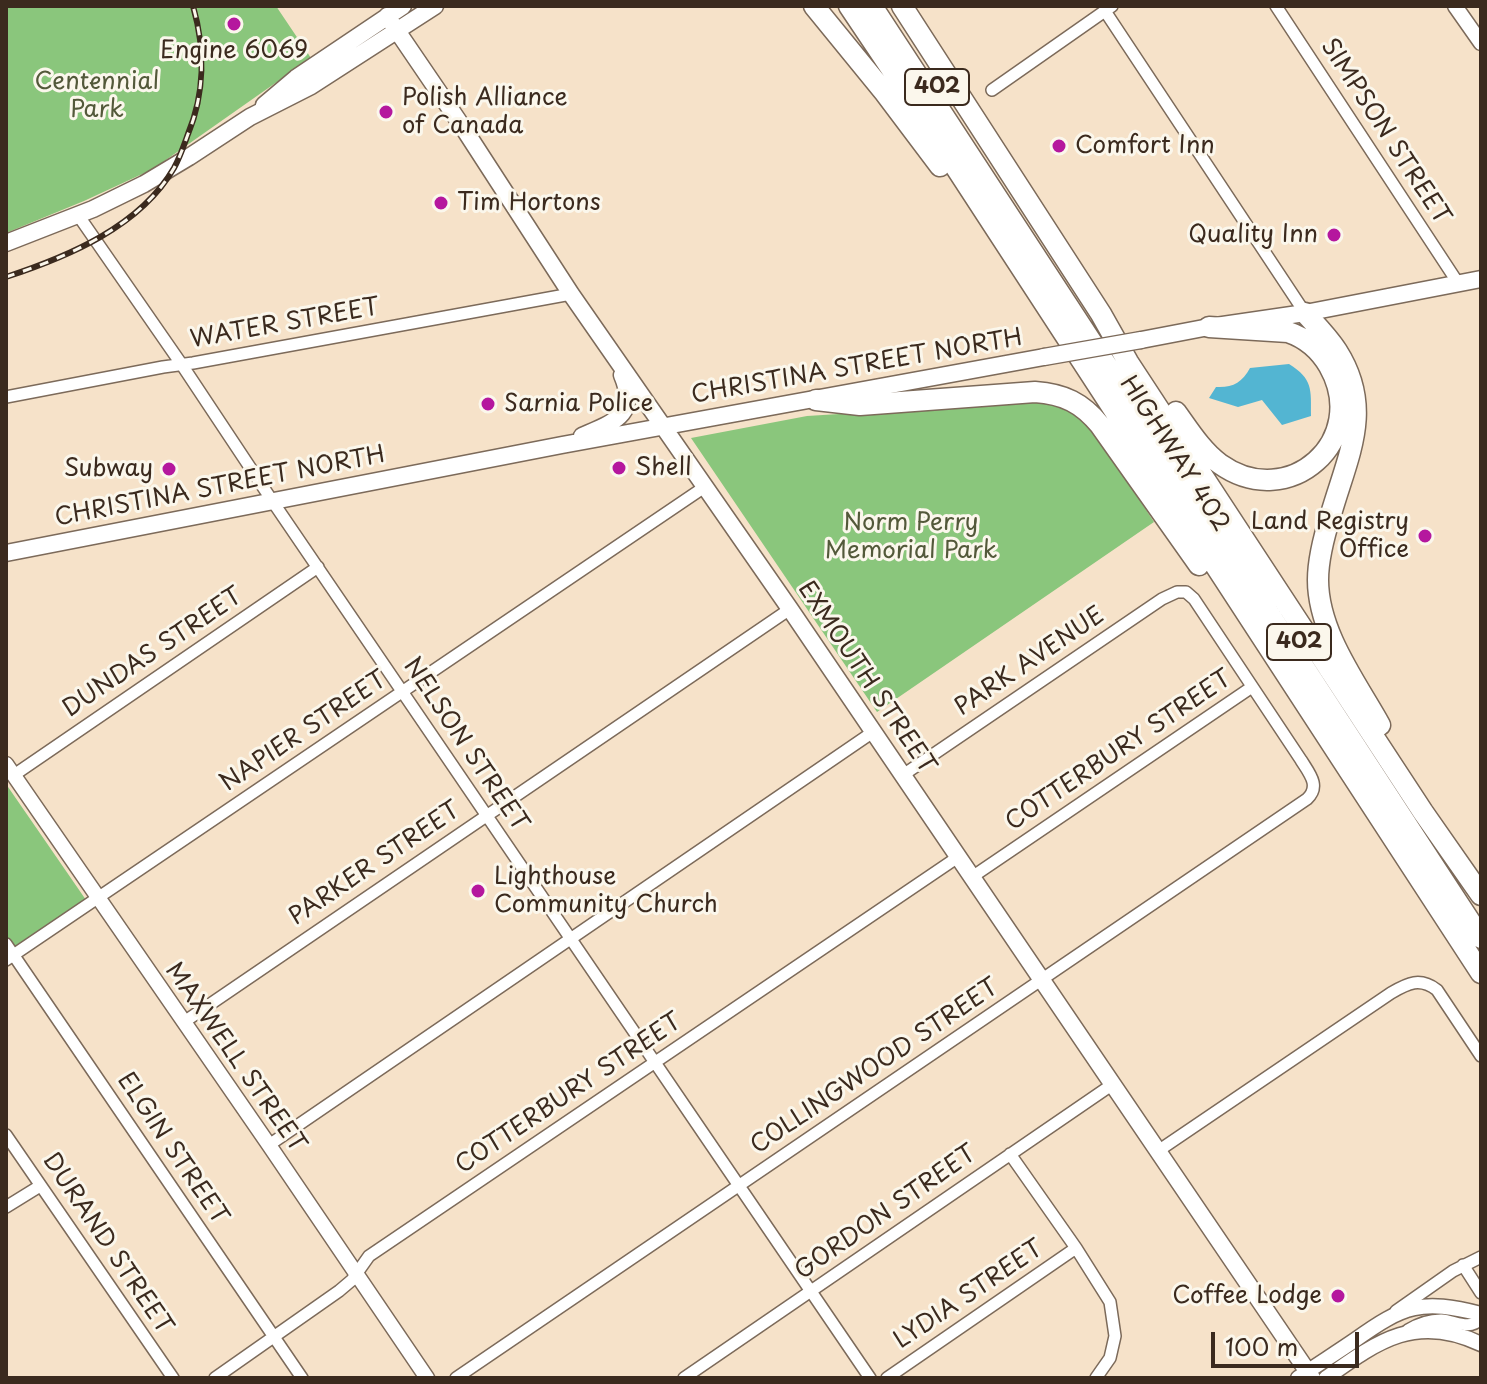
<!DOCTYPE html>
<html>
<head>
<meta charset="utf-8">
<style>
  body { margin:0 }
  #map { position:relative; width:1487px; height:1384px; overflow:hidden; background:#f6e2c9; font-family:"Playpen Sans",sans-serif }
  canvas { display:block }
  .frame { position:absolute; inset:0; border:8px solid #3b2a1e; pointer-events:none }
  .scale { position:absolute; left:1211px; top:1332px; width:148px; height:36px; box-sizing:border-box; border:4px solid #3b2a1e; border-top:0; padding-left:10px; font-size:24px; line-height:28px; white-space:nowrap; color:#3b2a1e; -webkit-text-stroke:6px #fbf7ec; paint-order:stroke }
</style>
</head>
<body>
<div id="map">
<canvas width="1487" height="1384"></canvas>
<div class="frame"></div>
<div class="scale">100 m</div>
</div>
<script>
const g = document.querySelector('canvas').getContext('2d');
g.lineJoin = 'round';
function fill(path, color) {
  g.fillStyle = color;
  g.fill(path, 'evenodd');
}
function stroke(path, color, width, dash) {
  g.strokeStyle = color;
  g.lineWidth = width;
  g.lineCap = dash ? 'butt' : 'round';
  g.setLineDash(dash || []);
  g.stroke(path);
}
function write(font, color, halo, rows, align = 'center') {
  g.font = font + ' "Playpen Sans",sans-serif';
  g.lineWidth = 6;
  g.setLineDash([]);
  g.textBaseline = 'middle';
  g.strokeStyle = halo;
  g.fillStyle = color;
  for (const [text, x, y, turn = 0] of rows) {
    g.save();
    g.translate(x, y);
    g.rotate((+turn || 0) * Math.PI / 180);
    g.textAlign = isNaN(turn) ? turn : align;
    if (halo) g.strokeText(text, 0, 0);
    g.fillText(text, 0, 0);
    g.restore();
  }
}
fill(new Path2D(`
  M 6,6 L 276,6 L 311,58 L 153,169 L 84,201 L 6,233 Z
  M 1047,401 L 1069,409 L 1092,427 L 1154,522 L 877,712 L 691,438 L 807,416 Z
  M 6,784 L 86,900 L 13,949 L 6,938 Z`), '#8ac67c');
fill(new Path2D(`
  M 1289,364 C 1313,379 1311,389 1311,416 L 1282,425 L 1262,400 L 1238,407 L 1209,398 L 1216,387 C 1232,388 1242,383 1250,368 Z`), '#53b5d2');
const minor = new Path2D(`
  M 1276,6 L 1458,283
  M 1105,11 L 1305,313
  M 992,90 L 1112,6
  M 78,215 L 182,365 L 273,502 L 870,1378
  M 6,397 L 163,367 L 193,363 L 571,294
  M 14,775 L 318,567
  M 972,877 L 1252,687
  M 6,944 L 302,1378
  M 6,960 L 706,486
  M 184,1022 L 790,609
  M 6,1135 L 173,1378
  M 269,1145 L 873,732
  M 1158,1151 L 1391,993 C 1408,983 1420,977 1437,990 L 1481,1056
  M 1010,1154 L 1076,1248 L 1110,1302 L 1115,1336 L 1110,1358 L 1096,1378
  M 6,1207 L 40,1186
  M 1463,1265 L 1481,1293
  M 1396,1311 L 1453,1271 L 1481,1257
  M 1408,1330 C 1418,1324 1429,1320 1441,1320 C 1456,1321 1468,1331 1481,1319
  M 215,1378 L 339,1291 L 352,1280 L 369,1256 L 958,857
  M 456,1378 L 1307,799 C 1321,786 1309,773 1301,760 L 1194,599 L 1186,592 L 1177,592 L 1162,599 L 903,775
  M 684,1378 L 1113,1084
  M 887,1378 L 1076,1248`);
const tertiary = new Path2D(`
  M 1455,6 L 1481,43
  M 6,764 L 269,1145 L 427,1378
  M 1298,1378 C 1317,1365 1336,1353 1355,1340 C 1404,1305 1421,1299 1481,1314
  M 1326,1378 C 1378,1341 1416,1313 1481,1344`);
const secondary = new Path2D(`
  M 387,16 L 466,132 L 571,294 L 790,609 L 1312,1378
  M 264,105 L 296,78 L 403,6
  M 6,243 L 93,209 L 144,184 L 189,157 L 250,117 L 311,86 L 435,6
  M 1141,340 L 1209,327 L 1305,313 L 1481,279
  M 582,436 C 614,422 639,415 622,375
  M 6,553 L 562,445 L 1044,357`);
const motorway = new Path2D(`
  M 814,6 L 885,93 L 940,166
  M 849,6 L 902,85 L 1481,973
  M 872,6 L 1481,938
  M 902,6 L 1101,314 L 1128,362 L 1423,812 L 1481,895
  M 1305,313 C 1316,325 1328,337 1337,351 C 1374,409 1348,455 1331,514 C 1324,536 1318,558 1318,580 C 1318,632 1356,682 1380,725
  M 816,400 L 860,405 L 1035,392 C 1064,394 1082,403 1100,425 L 1199,565
  M 1176,412 C 1189,430 1202,451 1220,464 C 1289,513 1371,440 1329,366 C 1319,349 1306,338 1288,332 L 1209,327`);
stroke(minor, '#7c6a5a', 14);
stroke(tertiary, '#7c6a5a', 17);
stroke(secondary, '#7c6a5a', 19);
stroke(motorway, '#7c6a5a', 23);
stroke(minor, '#fff', 11);
stroke(tertiary, '#fff', 14);
stroke(secondary, '#fff', 16);
stroke(motorway, '#fff', 20);
const rail = new Path2D(`
  M 6,277 C 67,257 140,227 174,168 C 180,157 184,145 188,134 C 205,93 205,48 193,6`);
stroke(rail, '#3b2a1e', 6);
stroke(rail, '#fbf7ec', 3, [9]);
const secondaryBridge = new Path2D(`
  M 1044,357 L 1141,340`);
stroke(secondaryBridge, '#7c6a5a', 19, []);
stroke(secondaryBridge, '#fff', 16);
for (const [x, y, r, color] of [
  [234,24,8,"#b5179e"],
  [386,112,8,"#b5179e"],
  [1059,146,8,"#b5179e"],
  [441,203,8,"#b5179e"],
  [1334,235,8,"#b5179e"],
  [488,404,8,"#b5179e"],
  [619,468,8,"#b5179e"],
  [169,469,8,"#b5179e"],
  [1425,536,8,"#b5179e"],
  [478,891,8,"#b5179e"],
  [1338,1296,8,"#b5179e"]
]) {
  const dot = new Path2D();
  dot.arc(x, y, r, 0, 2 * Math.PI);
  g.fillStyle = color;
  g.fill(dot);
  stroke(dot, '#fbf7ec', 3);
}
for (const [x, y, w] of [
  [937,87,64],
  [1299,642,64]
]) {
  const box = new Path2D();
  box.roundRect(x - w / 2, y - 18, w, 36, 6);
  g.fillStyle = '#fbf7ec';
  g.fill(box);
  stroke(box, '#3b2a1e', 2);
}
write('bold 22px', '#3b2a1e', null, [
  ["402",937,87],
  ["402",1299,642]
]);
write('24px', '#3b2a1e', '#fbf7ec', [
  ["Engine 6069",234,51,"center"],
  ["Polish Alliance",402,98],
  ["of Canada",402,126],
  ["Comfort Inn",1075,146],
  ["Tim Hortons",457,203],
  ["Quality Inn",1318,235,"right"],
  ["Sarnia Police",504,404],
  ["Shell",635,468],
  ["Subway",153,469,"right"],
  ["Land Registry",1409,522,"right"],
  ["Office",1409,550,"right"],
  ["Lighthouse",494,877],
  ["Community Church",494,905],
  ["Coffee Lodge",1322,1296,"right"]
], 'left');
write('24px', '#53593a', '#fbf7ec', [
  ["Centennial",97,82],
  ["Park",97,110],
  ["Norm Perry",911,523],
  ["Memorial Park",911,551]
]);
write('24px', '#3b2a1e', '#fbf7ec', [
  ["SIMPSON STREET",1385,132,57],
  ["WATER STREET",285,324,-10],
  ["CHRISTINA STREET NORTH",857,367,-10],
  ["HIGHWAY 402",1174,454,57],
  ["CHRISTINA STREET NORTH",220,487,-11],
  ["DUNDAS STREET",153,653,-34],
  ["PARK AVENUE",1030,662,-34],
  ["EXMOUTH STREET",866,678,56],
  ["NAPIER STREET",304,732,-34],
  ["NELSON STREET",465,745,56],
  ["COTTERBURY STREET",1119,751,-34],
  ["PARKER STREET",375,864,-34],
  ["MAXWELL STREET",235,1058,55],
  ["COLLINGWOOD STREET",875,1067,-34],
  ["COTTERBURY STREET",569,1094,-34],
  ["ELGIN STREET",172,1149,56],
  ["GORDON STREET",886,1213,-35],
  ["DURAND STREET",107,1244,56],
  ["LYDIA STREET",969,1295,-34]
]);
</script>
</body>
</html>
